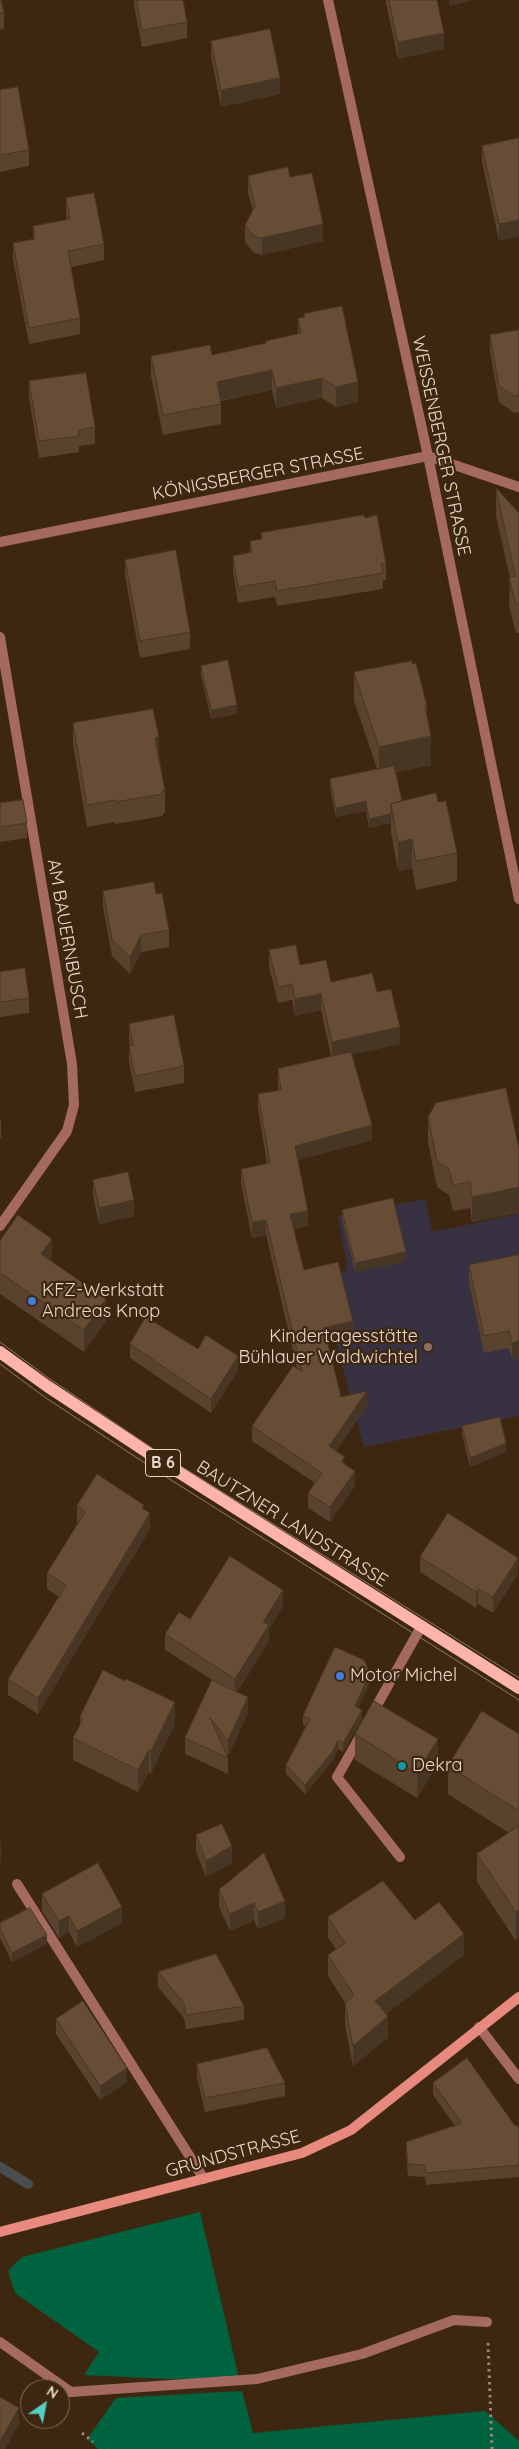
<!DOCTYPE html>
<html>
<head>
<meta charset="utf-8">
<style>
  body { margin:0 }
  #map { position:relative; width:519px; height:2449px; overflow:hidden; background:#3e2710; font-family:Quicksand,sans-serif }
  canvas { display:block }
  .north { position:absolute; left:20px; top:2379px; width:50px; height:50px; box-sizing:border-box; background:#3e2710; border:1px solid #826e5a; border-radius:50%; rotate:33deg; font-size:14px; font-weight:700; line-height:20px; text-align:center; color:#e7d8ca }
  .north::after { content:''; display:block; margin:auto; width:18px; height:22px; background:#56cec3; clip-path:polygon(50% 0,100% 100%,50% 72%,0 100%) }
</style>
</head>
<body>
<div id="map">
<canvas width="519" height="2449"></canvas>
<div class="north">N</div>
</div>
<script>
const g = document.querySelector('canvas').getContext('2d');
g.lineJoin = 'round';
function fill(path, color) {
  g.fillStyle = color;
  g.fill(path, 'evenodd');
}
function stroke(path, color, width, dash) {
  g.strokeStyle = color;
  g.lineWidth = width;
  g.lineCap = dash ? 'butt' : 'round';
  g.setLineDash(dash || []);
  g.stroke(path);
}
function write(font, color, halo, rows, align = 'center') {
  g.font = font + ' Quicksand,sans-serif';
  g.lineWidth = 4.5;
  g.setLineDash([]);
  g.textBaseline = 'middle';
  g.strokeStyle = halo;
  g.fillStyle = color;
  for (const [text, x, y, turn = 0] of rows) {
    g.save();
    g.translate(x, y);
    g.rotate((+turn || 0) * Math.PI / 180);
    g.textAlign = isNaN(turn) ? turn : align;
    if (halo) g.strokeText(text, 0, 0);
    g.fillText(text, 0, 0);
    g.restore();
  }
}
fill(new Path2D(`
  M 425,1199 L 432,1232 L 519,1214 L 519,1416 L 364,1447 L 319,1279 L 348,1270 L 338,1216 Z`), '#373141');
fill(new Path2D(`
  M 200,2212 L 239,2378 L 169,2379 L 84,2375 L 99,2352 L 15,2293 L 8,2271 L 22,2257 Z
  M 242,2391 L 253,2433 L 485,2411 L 519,2441 L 519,2449 L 98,2449 L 87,2439 L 116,2398 Z`), '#006340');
stroke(new Path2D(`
  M 0,2167 L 28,2184`), '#484e4d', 10);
stroke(new Path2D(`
  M 488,2343 L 492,2449
  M 82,2433 L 93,2442`), '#9a8775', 3, [2.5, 4]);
stroke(new Path2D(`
  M 372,1714 L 421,1627
  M 361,1735 L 337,1777 L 400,1857
  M 17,1884 L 204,2179
  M 479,2027 L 519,2079
  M 71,2392 L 257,2379 L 362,2354 L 454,2320 L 487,2322`), '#a46961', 10);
stroke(new Path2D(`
  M 328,0 L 428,456 L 519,899
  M 0,542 L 428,456 L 519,487
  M 0,637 L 72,1064 L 74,1105 L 67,1131 L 0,1226
  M 0,2342 L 71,2392`), '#a46961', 10);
stroke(new Path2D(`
  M 0,2232 L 302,2153 L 351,2130 L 519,1997`), '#e8897e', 10);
stroke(new Path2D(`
  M 0,1352 L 47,1386 L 150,1454 L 519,1688`), '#feb4aa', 12);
stroke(new Path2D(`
  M 0,1342 L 47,1377 L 152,1448 L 519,1678
  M 0,1364 L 46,1398 L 160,1473 L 519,1700`), '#8d7a67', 1);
fill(new Path2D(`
  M 0,0 L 4,13 L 4,29 L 0,30 Z
  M 134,0 L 183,0 L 187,22 L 187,38 L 142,47 L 134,5 Z
  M 386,0 L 437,0 L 444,49 L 398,59 L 386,3 Z
  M 211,41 L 280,94 L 221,107 L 211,57 Z
  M 0,90 L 29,150 L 29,166 L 0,172 Z
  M 519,138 L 499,241 L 482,162 L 482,146 Z
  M 248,176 L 290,177 L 323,241 L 262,255 L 254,253 L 245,242 L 245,225 L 253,211 L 248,193 Z
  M 66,198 L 104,244 L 104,260 L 71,267 L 80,318 L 80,334 L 29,344 L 13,260 L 13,243 L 33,239 L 33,226 L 67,220 L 66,215 Z
  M 304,314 L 358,402 L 336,407 L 322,398 L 276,408 L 272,390 L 221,401 L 221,424 L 163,435 L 151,376 L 151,356 L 212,355 L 266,343 L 266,341 L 298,334 L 298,318 L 304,317 Z
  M 519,330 L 519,412 L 514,413 L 499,402 L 490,352 L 490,335 Z
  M 29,381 L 95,427 L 95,444 L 79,446 L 79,452 L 39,458 L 29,398 Z
  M 496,488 L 519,513 L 519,633 L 516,633 L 509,606 L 510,578 L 496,516 Z
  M 365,518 L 386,564 L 386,580 L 383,580 L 383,589 L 277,606 L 275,597 L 238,603 L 233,572 L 233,556 L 250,553 L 250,541 L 261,539 L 261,533 Z
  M 125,560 L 190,632 L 190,649 L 140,658 L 125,576 Z
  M 201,666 L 237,714 L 211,719 L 201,675 Z
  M 354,672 L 427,706 L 427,718 L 431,765 L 396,772 L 402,801 L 438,802 L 457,853 L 457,881 L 416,890 L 412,868 L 398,871 L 391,832 L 391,823 L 369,828 L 366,811 L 336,817 L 330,788 L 330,779 L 377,769 L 354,701 Z
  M 73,723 L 159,755 L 165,791 L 165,813 L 163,813 L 163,816 L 115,824 L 115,822 L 87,827 L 73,745 Z
  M 0,803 L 27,823 L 27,838 L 0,842 Z
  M 103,891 L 156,894 L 169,930 L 169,947 L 141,952 L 130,974 L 112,956 L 103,907 Z
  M 269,950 L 300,965 L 331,982 L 377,992 L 400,1044 L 352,1054 L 372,1140 L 298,1160 L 308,1226 L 294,1229 L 304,1270 L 353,1337 L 328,1343 L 341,1397 L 367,1406 L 336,1451 L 345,1464 L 355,1486 L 330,1522 L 308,1508 L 308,1493 L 315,1483 L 252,1441 L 252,1426 L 297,1368 L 266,1235 L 252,1238 L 241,1184 L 241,1169 L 267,1164 L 258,1109 L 258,1094 L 279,1091 L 278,1084 L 278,1069 L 331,1056 L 321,1010 L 295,1016 L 292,1000 L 278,1003 L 269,967 Z
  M 0,972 L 29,998 L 29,1013 L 0,1017 Z
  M 129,1024 L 184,1066 L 184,1083 L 135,1092 L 129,1062 L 129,1046 L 130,1046 L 129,1041 Z
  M 0,1116 L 1,1123 L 1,1138 L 0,1138 Z
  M 428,1117 L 519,1149 L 519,1213 L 472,1222 L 470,1208 L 453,1211 L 449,1195 L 437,1187 L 428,1143 Z
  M 93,1180 L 134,1216 L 99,1224 L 93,1196 Z
  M 342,1210 L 406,1261 L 355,1272 L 342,1219 Z
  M 0,1241 L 52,1260 L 51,1262 L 106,1321 L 84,1352 L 0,1294 Z
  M 519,1255 L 519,1358 L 512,1359 L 509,1348 L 484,1353 L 469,1282 L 469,1265 Z
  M 130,1344 L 198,1349 L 238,1370 L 211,1413 L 130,1358 Z
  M 462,1426 L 506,1452 L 470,1467 L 462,1435 Z
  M 77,1506 L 144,1510 L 150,1529 L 38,1714 L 8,1695 L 8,1679 L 59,1597 L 47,1589 L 47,1573 L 78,1523 L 77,1522 Z
  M 420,1557 L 518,1574 L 493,1613 L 478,1604 L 476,1608 L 420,1572 Z
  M 283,1606 L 269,1629 L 269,1641 L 237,1692 L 248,1713 L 228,1756 L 225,1751 L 228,1758 L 228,1774 L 185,1754 L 185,1738 L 212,1680 L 165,1650 L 165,1634 L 190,1619 Z
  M 125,1681 L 175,1724 L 151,1773 L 149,1772 L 138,1792 L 73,1760 L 73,1738 L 80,1725 L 80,1717 Z
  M 370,1682 L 358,1708 L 362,1719 L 343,1752 L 338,1749 L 333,1760 L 305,1794 L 286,1774 L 286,1765 L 306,1726 L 303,1725 L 303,1716 Z
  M 355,1734 L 438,1764 L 417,1798 L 355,1760 Z
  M 519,1734 L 519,1938 L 516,1941 L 477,1882 L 477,1854 L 509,1833 L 448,1794 L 448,1766 Z
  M 196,1835 L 232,1863 L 206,1877 L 196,1852 Z
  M 264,1853 L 285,1918 L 258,1929 L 254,1920 L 230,1931 L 219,1907 L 219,1890 Z
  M 42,1894 L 122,1923 L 77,1947 L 69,1932 L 59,1938 L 42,1911 Z
  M 328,1917 L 415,1920 L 464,1955 L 386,2014 L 388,2037 L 353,2066 L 345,2024 L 345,2003 L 328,1976 L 328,1955 L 336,1949 L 328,1938 Z
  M 0,1923 L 47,1944 L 12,1962 L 0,1938 Z
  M 158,1972 L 244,2006 L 244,2020 L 186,2029 L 184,2018 L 158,1987 Z
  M 56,2019 L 127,2082 L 100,2100 L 56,2034 Z
  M 197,2064 L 285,2083 L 285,2096 L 205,2112 L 197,2078 Z
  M 433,2083 L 519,2129 L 519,2177 L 426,2185 L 425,2177 L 408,2176 L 406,2154 L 406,2142 L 455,2126 L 433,2095 Z`), '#59422e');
fill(new Path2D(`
  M 449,0 L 475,0 L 449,6 Z
  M 444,33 L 444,49 L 398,59 L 398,42 Z
  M 280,78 L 280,94 L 221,107 L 221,90 Z
  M 519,220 L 519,237 L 499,241 L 499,224 Z
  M 323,224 L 323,241 L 262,255 L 262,238 Z
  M 272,370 L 272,390 L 217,401 L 217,382 Z
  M 322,378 L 322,398 L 276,408 L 276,388 Z
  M 358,382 L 358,402 L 336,407 L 336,387 Z
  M 237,705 L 237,714 L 211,719 L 211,710 Z
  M 431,736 L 431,765 L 379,776 L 379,747 Z
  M 159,737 L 159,759 L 155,738 Z
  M 366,801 L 366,811 L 336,817 L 336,808 Z
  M 391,814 L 391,823 L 369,828 L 369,819 Z
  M 412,839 L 412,868 L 398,871 L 398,842 Z
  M 141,935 L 141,952 L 130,974 L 130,957 Z
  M 321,994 L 321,1010 L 295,1016 L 295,999 Z
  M 400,1027 L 400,1044 L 332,1059 L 332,1042 Z
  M 372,1125 L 372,1140 L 295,1161 L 295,1146 Z
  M 519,1187 L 519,1213 L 472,1222 L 472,1197 Z
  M 134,1200 L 134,1216 L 99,1224 L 99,1208 Z
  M 308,1211 L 308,1226 L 290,1230 L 290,1214 Z
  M 266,1220 L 266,1235 L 252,1238 L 252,1222 Z
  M 52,1239 L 52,1260 L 41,1276 L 41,1254 Z
  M 406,1252 L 406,1261 L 355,1272 L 355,1263 Z
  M 106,1299 L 106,1321 L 84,1352 L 84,1330 Z
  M 353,1321 L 353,1337 L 324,1344 L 324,1328 Z
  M 519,1341 L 519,1358 L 512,1359 L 512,1343 Z
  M 238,1356 L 238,1370 L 211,1413 L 211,1399 Z
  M 367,1391 L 367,1406 L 329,1461 L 329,1446 Z
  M 506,1443 L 506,1452 L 470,1467 L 470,1458 Z
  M 355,1471 L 355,1486 L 330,1522 L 330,1507 Z
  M 150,1513 L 150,1529 L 38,1714 L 38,1698 Z
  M 518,1558 L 518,1574 L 493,1613 L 493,1597 Z
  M 478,1589 L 478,1604 L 476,1608 L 476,1592 Z
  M 283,1590 L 283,1606 L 269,1629 L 269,1641 L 235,1694 L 235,1679 L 263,1622 Z
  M 370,1673 L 370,1682 L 355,1715 L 355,1706 Z
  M 248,1697 L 248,1713 L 228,1756 L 228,1740 Z
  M 175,1702 L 175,1724 L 151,1773 L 151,1751 Z
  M 362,1710 L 362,1719 L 343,1752 L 343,1743 Z
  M 438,1739 L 438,1764 L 417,1798 L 417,1773 Z
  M 338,1740 L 338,1749 L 333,1760 L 305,1794 L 305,1785 Z
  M 149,1750 L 149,1772 L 138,1792 L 138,1770 Z
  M 0,1841 L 1,1841 L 1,1862 L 0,1862 Z
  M 232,1846 L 232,1863 L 206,1877 L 206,1861 Z
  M 285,1901 L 285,1918 L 258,1929 L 258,1912 Z
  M 254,1903 L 254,1920 L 230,1931 L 230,1914 Z
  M 122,1907 L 122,1923 L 77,1947 L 77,1931 Z
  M 519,1910 L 519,1938 L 516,1941 L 516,1912 Z
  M 69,1916 L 69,1932 L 59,1938 L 59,1921 Z
  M 464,1934 L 464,1955 L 375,2022 L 375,2001 Z
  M 47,1935 L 47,1944 L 12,1962 L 12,1953 Z
  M 388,2016 L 388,2037 L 353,2066 L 353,2046 Z
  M 127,2068 L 127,2082 L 100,2100 L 100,2086 Z
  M 19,2408 L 19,2425 L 5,2449 L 0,2449 L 0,2441 Z`), '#483625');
const building = new Path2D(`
  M 0,0 L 1,0 L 4,13 L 0,13 Z
  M 137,0 L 183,0 L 187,22 L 142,30 Z
  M 389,0 L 437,0 L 444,33 L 398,42 Z
  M 270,29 L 280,78 L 221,90 L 211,41 Z
  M 18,87 L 29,150 L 0,155 L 0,90 Z
  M 519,138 L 519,220 L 499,224 L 482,146 Z
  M 288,167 L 290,177 L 312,173 L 323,224 L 262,238 L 254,236 L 245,225 L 255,206 L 248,176 Z
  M 94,193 L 104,244 L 68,251 L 80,318 L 29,328 L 13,243 L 35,239 L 33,226 L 70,219 L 66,198 Z
  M 342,306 L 358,382 L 336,387 L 322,378 L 276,388 L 272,370 L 217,382 L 221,404 L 163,415 L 151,356 L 210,345 L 212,355 L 266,343 L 266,341 L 301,333 L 298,318 L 305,317 L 304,314 Z
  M 519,330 L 519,395 L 514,396 L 499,386 L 490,335 Z
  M 86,373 L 95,427 L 78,430 L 79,436 L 39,441 L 29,381 Z
  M 496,488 L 519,513 L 519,604 L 516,605 L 509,578 L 515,576 Z
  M 364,515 L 365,518 L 377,515 L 386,564 L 381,564 L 383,573 L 277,591 L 275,581 L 238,587 L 233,556 L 252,552 L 250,541 L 262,539 L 261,533 Z
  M 176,550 L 190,632 L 140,641 L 125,560 Z
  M 228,660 L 237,705 L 211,710 L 201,666 Z
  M 412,661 L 412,664 L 416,663 L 427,706 L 425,706 L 431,736 L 379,747 L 354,672 Z
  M 153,709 L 159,737 L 155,738 L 165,791 L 162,791 L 163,794 L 115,802 L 115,800 L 87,805 L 73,723 Z
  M 394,766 L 402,801 L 391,804 L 391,814 L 369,819 L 366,801 L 336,808 L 330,779 Z
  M 436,793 L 438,802 L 446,801 L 457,853 L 416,861 L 412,839 L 398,842 L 391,804 Z
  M 23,800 L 27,823 L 0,827 L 0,803 Z
  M 154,882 L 156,894 L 162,893 L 169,930 L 141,935 L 130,957 L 112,940 L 103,891 Z
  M 296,945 L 300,965 L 326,960 L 331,982 L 372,973 L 377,992 L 391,989 L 400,1027 L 332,1042 L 321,994 L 295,999 L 292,984 L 278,987 L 269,950 Z
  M 25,968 L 29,998 L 0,1002 L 0,972 Z
  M 174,1015 L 184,1066 L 135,1076 L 129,1046 L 133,1045 L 129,1024 Z
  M 351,1052 L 372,1125 L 295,1146 L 308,1211 L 290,1214 L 304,1270 L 338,1262 L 353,1321 L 324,1328 L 341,1397 L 367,1391 L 329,1446 L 345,1457 L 341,1462 L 355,1471 L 330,1507 L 308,1493 L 322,1473 L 252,1426 L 293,1366 L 302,1371 L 266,1220 L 252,1222 L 241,1169 L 270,1163 L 258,1094 L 281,1090 L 278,1069 Z
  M 506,1088 L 519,1149 L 519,1187 L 472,1197 L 470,1182 L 453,1185 L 449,1169 L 437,1161 L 428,1117 L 436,1103 Z
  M 128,1172 L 134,1200 L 99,1208 L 93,1180 Z
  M 393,1198 L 406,1252 L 355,1263 L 342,1210 Z
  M 18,1215 L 52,1239 L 41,1254 L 106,1299 L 84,1330 L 0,1273 L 0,1241 Z
  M 519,1255 L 519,1341 L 512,1343 L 509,1331 L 484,1336 L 469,1265 Z
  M 146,1317 L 198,1349 L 206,1335 L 238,1356 L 211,1399 L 130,1344 Z
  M 500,1417 L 506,1443 L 470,1458 L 462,1426 Z
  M 97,1474 L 144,1505 L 142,1508 L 150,1513 L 38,1698 L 8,1679 L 66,1585 L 47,1573 L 85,1512 L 77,1506 Z
  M 448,1513 L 518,1558 L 493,1597 L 478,1589 L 476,1592 L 420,1557 Z
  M 230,1556 L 283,1590 L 263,1622 L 269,1625 L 235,1679 L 165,1634 L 179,1612 L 190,1619 Z
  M 335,1647 L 364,1660 L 370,1673 L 355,1706 L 362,1710 L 343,1743 L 338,1740 L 333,1751 L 305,1785 L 286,1765 L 310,1719 L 303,1716 Z
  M 103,1670 L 125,1681 L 126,1679 L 175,1702 L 151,1751 L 149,1750 L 138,1770 L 73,1738 L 83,1719 L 80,1717 Z
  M 212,1680 L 248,1697 L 228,1740 L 210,1718 L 228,1758 L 185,1738 Z
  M 374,1701 L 438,1739 L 417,1773 L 355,1734 Z
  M 482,1711 L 519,1734 L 519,1811 L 448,1766 Z
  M 222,1824 L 232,1846 L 206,1861 L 196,1835 Z
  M 519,1826 L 519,1910 L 516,1912 L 477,1854 Z
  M 264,1853 L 285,1901 L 258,1912 L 254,1903 L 230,1914 L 219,1890 Z
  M 98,1863 L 122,1907 L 77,1931 L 69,1916 L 59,1921 L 42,1894 Z
  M 383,1881 L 415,1920 L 439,1902 L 464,1934 L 375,2001 L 388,2016 L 353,2046 L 345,2003 L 354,1995 L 328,1955 L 345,1943 L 328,1917 Z
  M 30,1908 L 47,1935 L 12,1953 L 0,1929 L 0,1923 Z
  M 216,1954 L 244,2006 L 186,2015 L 184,2003 L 158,1972 Z
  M 83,2001 L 127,2068 L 100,2086 L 56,2019 Z
  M 267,2048 L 285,2083 L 205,2098 L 197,2064 Z
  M 467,2058 L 515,2126 L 517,2125 L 519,2129 L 519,2165 L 426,2173 L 425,2165 L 408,2164 L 406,2142 L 462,2123 L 433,2083 Z
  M 0,2397 L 19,2408 L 0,2441 Z`);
fill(building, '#674d35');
stroke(building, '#483625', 1);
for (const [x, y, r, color] of [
  [32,1301,5,"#3f7fe0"],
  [428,1347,5,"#8d6e63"],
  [340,1676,5,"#3f7fe0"],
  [402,1766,5,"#0f9aa8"]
]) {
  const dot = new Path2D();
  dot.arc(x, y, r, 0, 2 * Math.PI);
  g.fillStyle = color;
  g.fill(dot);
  stroke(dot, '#3e2710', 2);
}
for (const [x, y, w] of [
  [163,1463,35]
]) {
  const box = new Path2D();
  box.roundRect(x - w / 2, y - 13.5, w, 27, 4);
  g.fillStyle = '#3e2710';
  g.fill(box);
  stroke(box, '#e7d8ca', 1);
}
write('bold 16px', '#e7d8ca', null, [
  ["B 6",163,1463]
]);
write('18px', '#e7d8ca', '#3e2710', [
  ["WEISSENBERGER STRASSE",441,446,78],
  ["KÖNIGSBERGER STRASSE",258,474,-11],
  ["AM BAUERNBUSCH",67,939,80],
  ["BAUTZNER LANDSTRASSE",292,1524,32],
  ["GRUNDSTRASSE",233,2154,-15]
]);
write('18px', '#e7d8ca', '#3e2710', [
  ["KFZ-Werkstatt",42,1291],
  ["Andreas Knop",42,1312],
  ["Kindertagesstätte",418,1337,"right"],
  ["Bühlauer Waldwichtel",418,1358,"right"],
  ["Motor Michel",350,1676],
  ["Dekra",412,1766]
], 'left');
</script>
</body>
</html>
